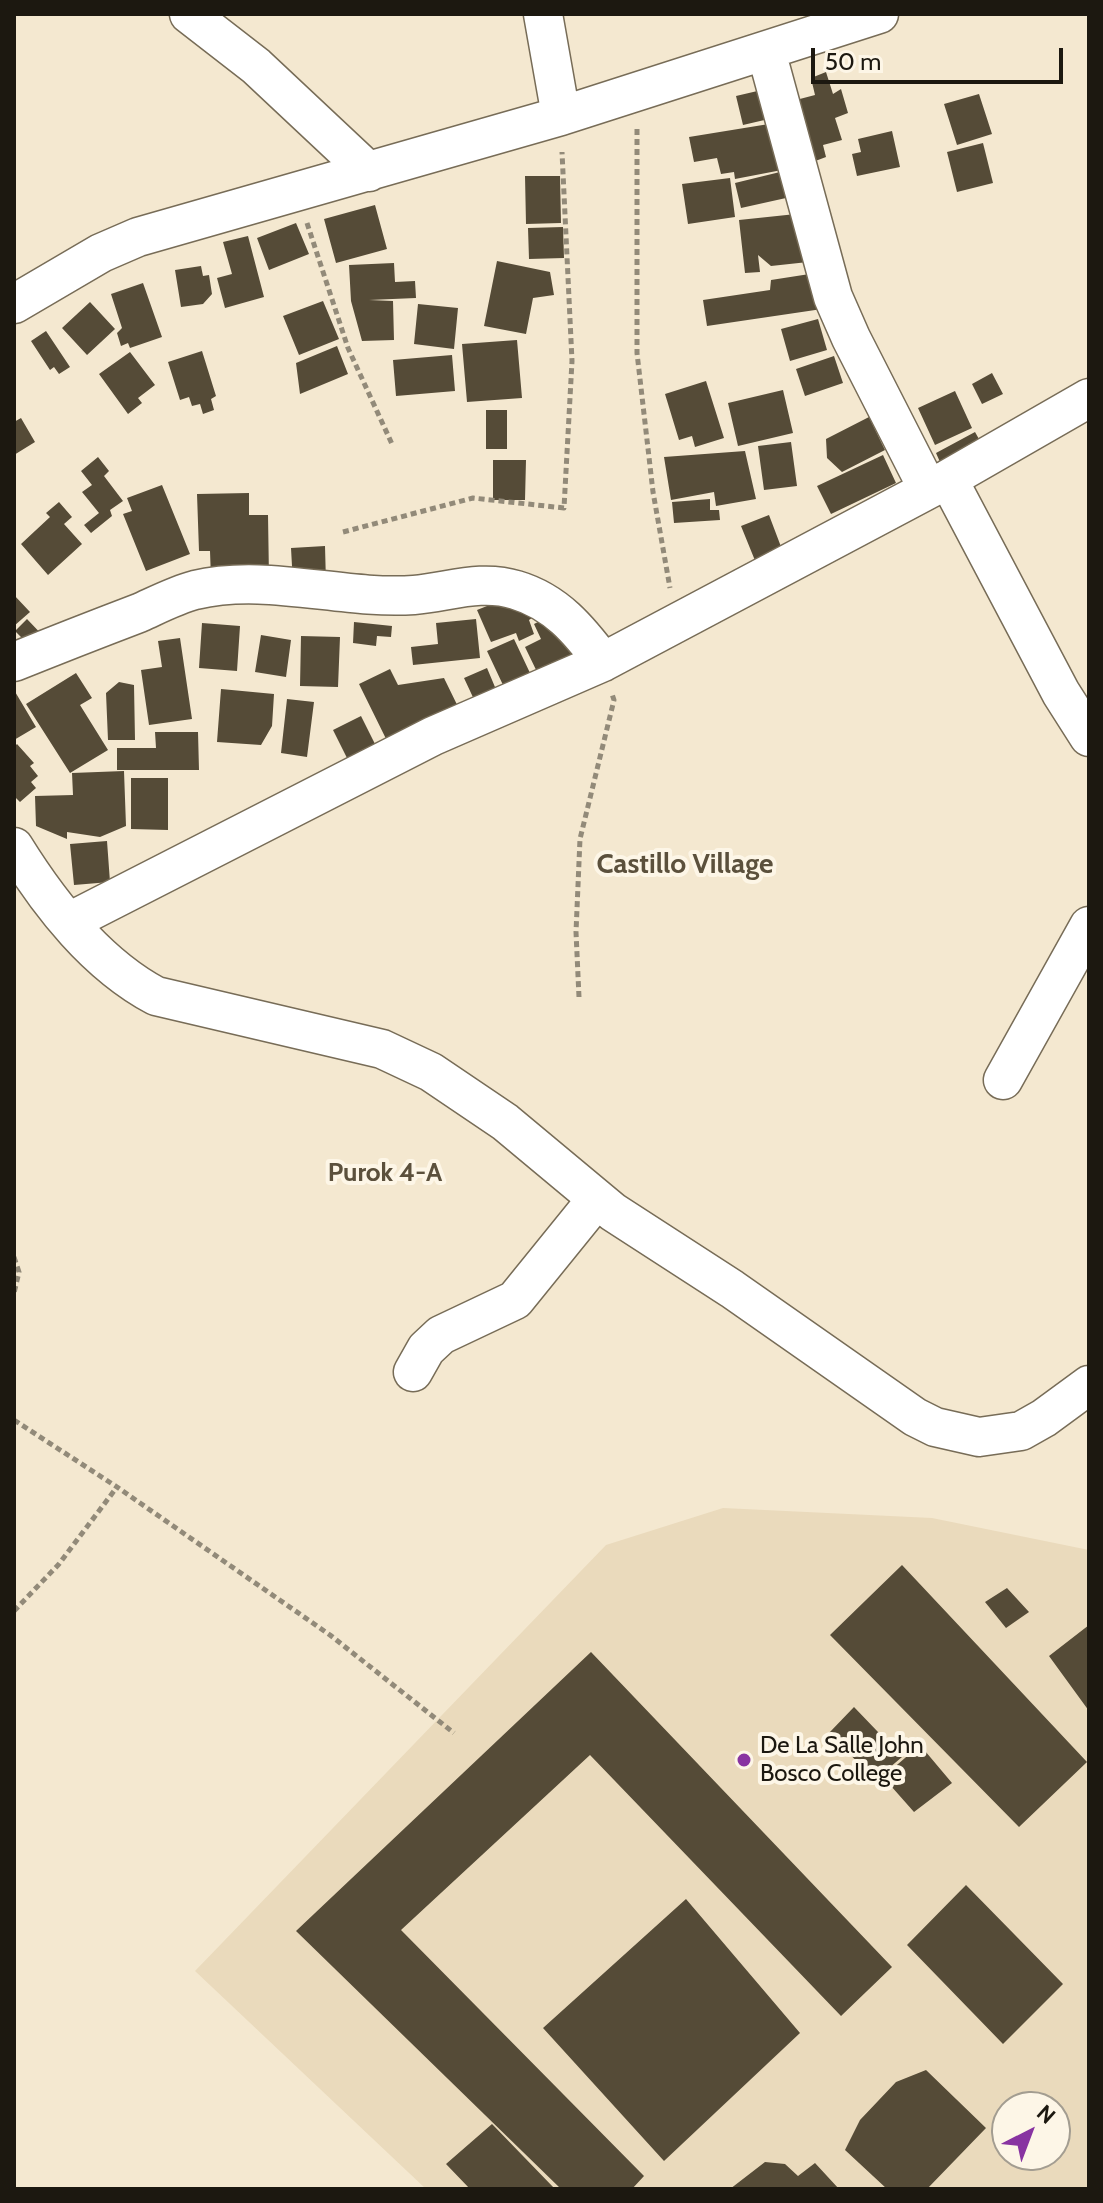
<!DOCTYPE html>
<html>
<head>
<meta charset="utf-8">
<style>
  body { margin:0 }
  #map { position:relative; width:1103px; height:2203px; overflow:hidden; background:#f4e8d0; font-family:Cabin,sans-serif }
  canvas { display:block }
  .frame { position:absolute; inset:0; border:16px solid #1c1810; pointer-events:none }
  .north { position:absolute; left:991px; top:2091px; width:80px; height:80px; box-sizing:border-box; background:#fdf6e7; border:2px solid #a39d91; border-radius:50%; rotate:42deg; font-size:22px; font-weight:700; line-height:32px; text-align:center; color:#1c1810 }
  .north::after { content:''; display:block; margin:auto; width:28px; height:36px; background:#8833a1; clip-path:polygon(50% 0,100% 100%,50% 72%,0 100%) }
  .scale { position:absolute; left:811px; top:48px; width:252px; height:36px; box-sizing:border-box; border:4px solid #1c1810; border-top:0; padding-left:10px; font-size:24px; line-height:28px; white-space:nowrap; color:#1c1810; -webkit-text-stroke:6px #fdf6e7; paint-order:stroke }
</style>
</head>
<body>
<div id="map">
<canvas width="1103" height="2203"></canvas>
<div class="frame"></div>
<div class="north">N</div>
<div class="scale">50 m</div>
</div>
<script>
const g = document.querySelector('canvas').getContext('2d');
g.lineJoin = 'round';
function fill(path, color) {
  g.fillStyle = color;
  g.fill(path, 'evenodd');
}
function stroke(path, color, width, dash) {
  g.strokeStyle = color;
  g.lineWidth = width;
  g.lineCap = dash ? 'butt' : 'round';
  g.setLineDash(dash || []);
  g.stroke(path);
}
function write(font, color, halo, rows, align = 'center') {
  g.font = font + ' Cabin,sans-serif';
  g.lineWidth = 8;
  g.setLineDash([]);
  g.textBaseline = 'middle';
  g.strokeStyle = halo;
  g.fillStyle = color;
  for (const [text, x, y, turn = 0] of rows) {
    g.save();
    g.translate(x, y);
    g.rotate((+turn || 0) * Math.PI / 180);
    g.textAlign = isNaN(turn) ? turn : align;
    if (halo) g.strokeText(text, 0, 0);
    g.fillText(text, 0, 0);
    g.restore();
  }
}
fill(new Path2D(`
  M 723,1508 L 932,1518 L 1089,1550 L 1089,2189 L 426,2189 L 195,1971 L 606,1545 ZM 1007,2107 L 1055,2107 L 1055,2155 L 1007,2155 Z`), '#eadabc');
fill(new Path2D(`
  M 826,72 L 833,94 L 841,89 L 848,113 L 835,118 L 842,140 L 823,145 L 826,157 L 810,163 L 796,100 L 815,95 L 811,78 Z
  M 766,89 L 773,118 L 743,125 L 736,96 Z
  M 979,94 L 992,134 L 957,145 L 944,104 Z
  M 775,123 L 787,169 L 735,179 L 734,172 L 721,174 L 717,158 L 694,162 L 689,137 Z
  M 892,131 L 900,167 L 857,176 L 852,154 L 861,152 L 858,139 Z
  M 983,143 L 993,183 L 957,192 L 947,152 Z
  M 780,172 L 786,198 L 741,208 L 735,183 Z
  M 525,176 L 560,176 L 561,223 L 526,224 Z
  M 730,178 L 735,217 L 688,224 L 682,184 Z
  M 375,205 L 387,249 L 336,263 L 324,219 Z
  M 796,214 L 808,262 L 771,266 L 758,255 L 760,272 L 745,273 L 739,220 Z
  M 296,223 L 309,254 L 269,270 L 257,238 Z
  M 563,227 L 564,258 L 529,259 L 528,228 Z
  M 248,236 L 264,297 L 225,308 L 217,278 L 232,274 L 223,242 Z
  M 497,261 L 550,272 L 554,295 L 533,298 L 526,334 L 484,326 Z
  M 394,263 L 395,282 L 415,281 L 416,298 L 369,300 L 393,301 L 394,340 L 362,341 L 351,301 L 349,265 Z
  M 201,266 L 203,276 L 209,275 L 212,294 L 203,304 L 181,307 L 175,270 Z
  M 816,273 L 822,309 L 707,326 L 703,300 L 770,290 L 771,280 Z
  M 143,283 L 162,337 L 130,348 L 128,343 L 121,346 L 117,333 L 122,328 L 111,294 Z
  M 323,301 L 339,339 L 299,355 L 283,316 Z
  M 90,302 L 115,329 L 87,355 L 62,328 Z
  M 418,304 L 458,308 L 454,349 L 414,344 Z
  M 818,319 L 827,350 L 790,361 L 781,329 Z
  M 46,331 L 70,367 L 59,374 L 54,367 L 50,370 L 31,341 Z
  M 517,340 L 522,398 L 467,402 L 462,344 Z
  M 337,346 L 348,374 L 300,394 L 296,363 Z
  M 202,351 L 216,396 L 211,399 L 214,410 L 203,414 L 200,404 L 192,406 L 189,397 L 180,400 L 168,362 Z
  M 130,352 L 155,385 L 138,398 L 142,403 L 128,414 L 99,374 Z
  M 452,355 L 455,391 L 396,396 L 393,360 Z
  M 834,356 L 843,383 L 805,396 L 796,369 Z
  M 992,373 L 1003,394 L 982,404 L 972,384 Z
  M 706,381 L 724,438 L 695,447 L 692,436 L 679,440 L 665,394 Z
  M 783,390 L 793,433 L 738,446 L 728,403 Z
  M 955,391 L 972,428 L 935,445 L 918,408 Z
  M 486,410 L 507,410 L 507,449 L 486,449 Z
  M 869,417 L 885,450 L 842,472 L 827,458 L 826,439 Z
  M 21,418 L 35,442 L 14,455 L 14,422 Z
  M 975,432 L 984,448 L 944,471 L 936,453 Z
  M 791,442 L 797,486 L 764,490 L 758,446 Z
  M 745,451 L 756,499 L 716,506 L 714,492 L 671,500 L 664,457 Z
  M 883,455 L 896,483 L 831,514 L 817,486 Z
  M 98,457 L 109,471 L 104,476 L 123,501 L 110,510 L 112,516 L 91,533 L 84,525 L 99,513 L 82,492 L 92,485 L 81,471 Z
  M 493,460 L 526,460 L 525,500 L 493,500 Z
  M 162,485 L 190,554 L 146,571 L 123,514 L 132,511 L 127,498 Z
  M 249,493 L 249,515 L 268,515 L 269,578 L 211,579 L 210,551 L 199,551 L 197,494 Z
  M 710,499 L 710,510 L 719,510 L 720,520 L 674,523 L 672,502 Z
  M 59,502 L 72,517 L 64,524 L 82,544 L 48,575 L 21,544 L 50,517 L 46,513 Z
  M 769,515 L 783,552 L 756,563 L 741,526 Z
  M 325,546 L 326,583 L 293,584 L 291,548 Z
  M 14,595 L 30,612 L 14,626 Z
  M 502,600 L 535,616 L 529,620 L 534,634 L 519,641 L 516,633 L 491,642 L 477,610 Z
  M 552,615 L 585,654 L 539,676 L 525,647 L 541,639 L 534,624 Z
  M 27,619 L 47,640 L 27,643 L 15,631 Z
  M 476,619 L 480,658 L 413,665 L 411,647 L 438,644 L 436,623 Z
  M 354,622 L 392,626 L 391,637 L 377,636 L 376,646 L 353,643 Z
  M 202,623 L 240,626 L 237,671 L 199,668 Z
  M 261,635 L 291,640 L 286,677 L 255,672 Z
  M 301,636 L 340,637 L 338,687 L 300,686 Z
  M 180,638 L 192,719 L 149,725 L 141,670 L 162,667 L 158,641 Z
  M 514,639 L 530,673 L 503,685 L 487,651 Z
  M 487,668 L 500,699 L 478,708 L 464,678 Z
  M 390,669 L 398,685 L 444,678 L 464,719 L 393,753 L 359,684 Z
  M 76,673 L 92,698 L 80,705 L 108,750 L 70,773 L 26,704 Z
  M 119,682 L 134,685 L 135,740 L 108,740 L 106,693 Z
  M 221,689 L 274,694 L 272,726 L 261,745 L 217,742 Z
  M 14,690 L 36,727 L 14,740 Z
  M 287,699 L 314,702 L 307,757 L 281,753 Z
  M 361,716 L 379,752 L 351,766 L 333,730 Z
  M 155,732 L 198,732 L 199,770 L 117,770 L 117,748 L 156,748 Z
  M 17,744 L 34,763 L 30,766 L 38,776 L 31,782 L 36,788 L 20,802 L 14,796 L 14,747 Z
  M 124,771 L 126,826 L 100,837 L 67,832 L 67,839 L 36,826 L 35,796 L 73,795 L 72,773 Z
  M 131,778 L 168,778 L 168,830 L 131,829 Z
  M 107,841 L 110,882 L 74,885 L 70,844 Z
  M 902,1565 L 1087,1762 L 1019,1827 L 830,1635 Z
  M 1007,1588 L 1029,1612 L 1006,1628 L 985,1602 Z
  M 1089,1625 L 1089,1711 L 1049,1656 Z
  M 591,1652 L 892,1967 L 841,2016 L 590,1755 L 401,1930 L 644,2176 L 632,2189 L 561,2189 L 296,1931 Z
  M 854,1707 L 902,1757 L 875,1780 L 829,1733 Z
  M 920,1745 L 952,1783 L 914,1812 L 883,1777 Z
  M 966,1885 L 1063,1984 L 1003,2044 L 907,1945 Z
  M 686,1899 L 800,2033 L 664,2161 L 543,2028 Z
  M 926,2070 L 986,2128 L 927,2189 L 887,2189 L 845,2150 L 860,2120 L 896,2082 Z
  M 492,2124 L 555,2189 L 470,2189 L 446,2164 Z
  M 765,2162 L 785,2164 L 798,2176 L 815,2163 L 839,2189 L 730,2189 Z`), '#554b37');
const minor = new Path2D(`
  M 189,14 L 256,66 L 369,172
  M 543,14 L 561,116
  M 766,51 L 833,297 L 851,338 L 928,489
  M 14,304 L 101,253 L 138,237 L 561,116 L 879,14
  M 948,479 L 1061,693 L 1089,737
  M 14,662 C 56,645 97,629 139,613 C 157,605 176,595 195,590 C 267,573 342,600 414,595 C 449,592 481,579 516,590 C 556,602 579,630 603,662
  M 14,847 C 50,905 96,964 156,996 L 382,1049 L 431,1072 L 505,1122 L 613,1212 L 732,1289 L 915,1417 L 935,1427 L 979,1437 L 1021,1431 L 1044,1418 L 1089,1385
  M 69,922 L 433,736 L 603,662 L 948,479 L 1089,398
  M 1003,1080 L 1089,926
  M 413,1372 L 426,1349 L 441,1335 L 515,1300 L 596,1200`);
stroke(minor, '#776c57', 41);
stroke(new Path2D(`
  M 637,129 L 637,353 L 653,492 L 670,588
  M 307,223 L 348,348 L 392,444
  M 343,532 L 473,498 L 564,508 L 572,361 L 562,152
  M 579,997 L 576,932 L 580,839 L 614,700 L 612,694
  M 14,1257 L 19,1272 L 14,1293
  M 14,1420 L 117,1487 L 330,1635 L 454,1733
  M 14,1611 L 59,1564 L 117,1487`), '#928a79', 5, [6, 4]);
stroke(minor, '#fff', 38);
for (const [x, y, r, color] of [
  [744,1760,8,"#8833a1"]
]) {
  const dot = new Path2D();
  dot.arc(x, y, r, 0, 2 * Math.PI);
  g.fillStyle = color;
  g.fill(dot);
  stroke(dot, '#fdf6e7', 3);
}
write('24px', '#1c1810', '#fdf6e7', [
  ["De La Salle John",760,1746],
  ["Bosco College",760,1774]
], 'left');
write('bold 26px', '#5b503c', '#fdf6e7', [
  ["Purok 4-A",385,1173]
]);
write('bold 28px', '#5b503c', '#fdf6e7', [
  ["Castillo Village",685,865]
]);
</script>
</body>
</html>
